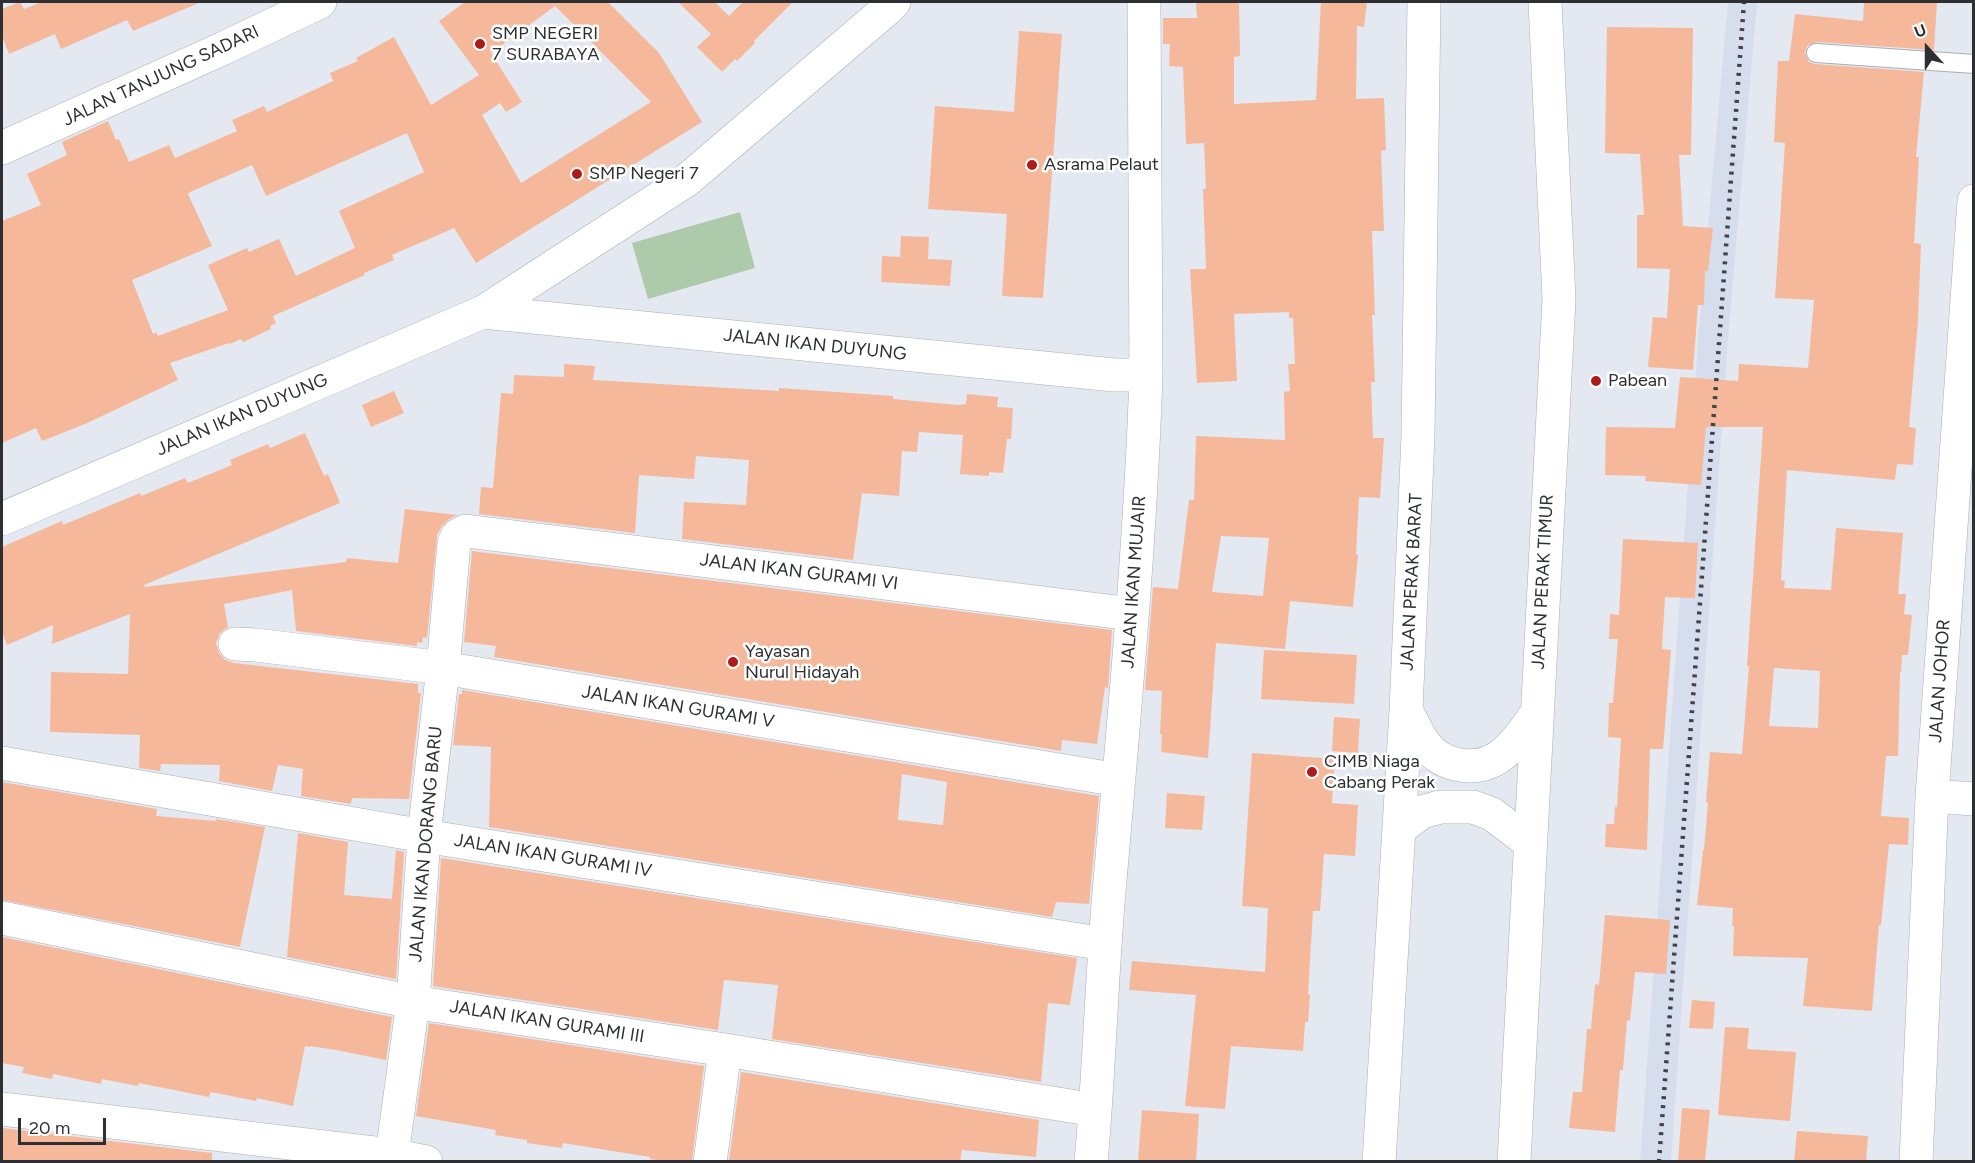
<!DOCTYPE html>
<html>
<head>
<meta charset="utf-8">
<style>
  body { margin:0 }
  #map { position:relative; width:1975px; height:1163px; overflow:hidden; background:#e4e8f1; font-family:Figtree,sans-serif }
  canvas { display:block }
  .frame { position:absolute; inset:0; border:3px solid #2d2f32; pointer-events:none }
  .north { position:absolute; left:1897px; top:18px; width:60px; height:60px; -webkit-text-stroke:4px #fff; paint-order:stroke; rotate:339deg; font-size:16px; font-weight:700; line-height:24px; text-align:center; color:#2d2f32 }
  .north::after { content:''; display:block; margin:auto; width:21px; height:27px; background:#2d2f32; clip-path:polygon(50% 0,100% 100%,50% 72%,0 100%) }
  .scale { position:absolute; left:18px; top:1118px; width:88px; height:27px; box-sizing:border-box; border:3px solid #2d2f32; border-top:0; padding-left:8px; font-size:18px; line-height:21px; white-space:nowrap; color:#2d2f32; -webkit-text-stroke:4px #fff; paint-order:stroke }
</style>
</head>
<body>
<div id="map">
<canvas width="1975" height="1163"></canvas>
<div class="frame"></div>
<div class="north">U</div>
<div class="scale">20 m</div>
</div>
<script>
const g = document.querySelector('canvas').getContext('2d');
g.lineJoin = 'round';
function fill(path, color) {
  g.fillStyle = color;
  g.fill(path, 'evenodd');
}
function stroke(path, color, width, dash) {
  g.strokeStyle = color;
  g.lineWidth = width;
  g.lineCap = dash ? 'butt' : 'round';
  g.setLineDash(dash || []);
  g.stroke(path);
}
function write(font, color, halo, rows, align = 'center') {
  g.font = font + ' Figtree,sans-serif';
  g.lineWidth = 5;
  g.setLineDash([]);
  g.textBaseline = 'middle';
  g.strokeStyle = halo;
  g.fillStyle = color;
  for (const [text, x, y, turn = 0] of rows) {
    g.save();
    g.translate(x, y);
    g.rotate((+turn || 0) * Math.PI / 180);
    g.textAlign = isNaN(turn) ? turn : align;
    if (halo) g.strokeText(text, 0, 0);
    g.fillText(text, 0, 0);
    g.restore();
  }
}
fill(new Path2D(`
  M 1728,2 L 1757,2 L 1728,339 L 1671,1161 L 1640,1162 L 1699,328 Z`), '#d6deed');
fill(new Path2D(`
  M 740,212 L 755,268 L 648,299 L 632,243 Z`), '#adcaaa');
fill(new Path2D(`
  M 20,2 L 24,9 L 42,2 L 201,2 L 133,31 L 127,20 L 61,49 L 55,34 L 9,54 L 2,36 L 2,9 Z
  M 465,2 L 608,2 L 659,53 L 702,122 L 476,263 L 454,228 L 392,255 L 394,260 L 364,273 L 365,275 L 273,316 L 276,323 L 270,326 L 271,329 L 243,342 L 241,339 L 230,344 L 229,343 L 170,363 L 178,380 L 85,424 L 42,441 L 36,428 L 2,443 L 2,221 L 41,205 L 27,174 L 67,155 L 62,142 L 108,121 L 116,140 L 119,139 L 129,162 L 169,145 L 175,158 L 237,131 L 232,120 L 264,106 L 267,112 L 333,81 L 330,73 L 358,61 L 356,58 L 394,37 L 431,105 L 479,75 L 439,21 ZM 555,6 L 651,102 L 521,183 L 482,115 L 500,103 L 506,112 L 522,102 L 491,53 ZM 407,133 L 424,172 L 339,211 L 355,248 L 296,276 L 279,239 L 249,252 L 247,248 L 208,265 L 228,310 L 158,336 L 156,332 L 153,334 L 132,280 L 212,246 L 188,194 L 190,192 L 252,165 L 266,196 Z
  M 678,2 L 715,2 L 729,16 L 743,2 L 793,2 L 754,41 L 755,43 L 737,61 L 735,59 L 722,72 L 697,47 L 711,34 Z
  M 1196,2 L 1239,2 L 1240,56 L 1234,57 L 1234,104 L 1316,100 L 1321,2 L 1367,2 L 1364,27 L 1357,26 L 1356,99 L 1384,98 L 1386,150 L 1381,151 L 1384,231 L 1372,231 L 1375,315 L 1372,315 L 1375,382 L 1371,382 L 1373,438 L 1384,438 L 1380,498 L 1359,497 L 1356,554 L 1358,555 L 1353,607 L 1290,601 L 1285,649 L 1216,643 L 1208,758 L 1161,752 L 1162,734 L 1160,734 L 1162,691 L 1145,690 L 1153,587 L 1178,589 L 1189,500 L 1194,500 L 1196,436 L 1285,440 L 1284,392 L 1290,391 L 1288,364 L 1295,364 L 1293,318 L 1289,318 L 1289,312 L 1234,314 L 1237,381 L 1197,383 L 1190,269 L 1206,269 L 1203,189 L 1206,189 L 1204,143 L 1186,144 L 1183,67 L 1169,66 L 1170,44 L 1163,44 L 1163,18 L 1197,18 ZM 1221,536 L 1269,538 L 1263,596 L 1212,592 Z
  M 1864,2 L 1937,2 L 1934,50 L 1817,42 L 1807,46 L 1805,53 L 1809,62 L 1815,64 L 1924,72 L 1916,157 L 1919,157 L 1914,243 L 1921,244 L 1918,320 L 1909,427 L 1916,428 L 1913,465 L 1897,464 L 1895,480 L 1787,470 L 1781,580 L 1785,581 L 1784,588 L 1831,590 L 1836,528 L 1903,533 L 1898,594 L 1906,594 L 1904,614 L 1912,615 L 1908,655 L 1902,655 L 1901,672 L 1900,672 L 1898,756 L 1886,756 L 1881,816 L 1909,818 L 1908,845 L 1889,844 L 1881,925 L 1879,925 L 1872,1011 L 1803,1006 L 1808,958 L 1733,956 L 1734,926 L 1732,926 L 1733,908 L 1697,905 L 1703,850 L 1704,850 L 1708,803 L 1706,802 L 1710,752 L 1742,754 L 1749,666 L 1747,666 L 1763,427 L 1706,427 L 1701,485 L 1645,481 L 1646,476 L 1605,475 L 1606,427 L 1675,428 L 1680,377 L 1738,381 L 1739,364 L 1808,368 L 1814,300 L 1775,298 L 1785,143 L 1774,142 L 1778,61 L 1789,61 L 1795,14 L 1863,21 ZM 1774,668 L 1820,671 L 1818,728 L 1769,726 Z
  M 1607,27 L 1693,28 L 1691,155 L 1679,155 L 1683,226 L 1713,228 L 1708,271 L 1705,271 L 1704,305 L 1698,305 L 1693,370 L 1648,367 L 1653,317 L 1667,318 L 1670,269 L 1637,268 L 1637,215 L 1644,215 L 1640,154 L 1605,153 Z
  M 1019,31 L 1062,34 L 1043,298 L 1002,296 L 1007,214 L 928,209 L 935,106 L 1014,112 Z
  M 901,236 L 929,237 L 928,259 L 952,260 L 950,286 L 881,282 L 882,256 L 900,257 Z
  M 564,364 L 595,366 L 593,380 L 779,391 L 779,388 L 893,396 L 893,399 L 958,405 L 966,404 L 967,394 L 998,397 L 997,407 L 1013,408 L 1011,439 L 1007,439 L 1003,473 L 989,472 L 989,476 L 960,474 L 963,435 L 919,432 L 917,452 L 902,451 L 899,496 L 862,493 L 853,560 L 682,539 L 684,502 L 746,505 L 749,460 L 696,456 L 694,479 L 639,475 L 635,533 L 479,514 L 481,487 L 493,488 L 501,393 L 513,394 L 514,375 L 564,377 Z
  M 394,391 L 404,413 L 371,427 L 362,405 Z
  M 305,433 L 324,476 L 328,474 L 340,503 L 144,585 L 145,587 L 346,562 L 347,558 L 398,563 L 405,509 L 457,515 L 449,519 L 442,526 L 437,535 L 427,638 L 423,637 L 422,643 L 417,642 L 417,646 L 296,631 L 292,590 L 224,604 L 228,627 L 220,633 L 216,643 L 219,653 L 225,660 L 234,663 L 418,684 L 418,693 L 421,693 L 409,799 L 352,798 L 351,804 L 301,796 L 303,769 L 278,765 L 272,791 L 219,781 L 220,765 L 161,764 L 160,771 L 139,768 L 140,735 L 50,732 L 51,672 L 128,674 L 130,614 L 52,644 L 53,625 L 7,645 L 2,632 L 2,547 L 62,521 L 63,525 L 140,493 L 141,496 L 185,478 L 188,483 L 232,465 L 230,460 L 268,444 L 270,448 Z
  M 1623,539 L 1698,543 L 1695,598 L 1665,597 L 1662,649 L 1671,650 L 1663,749 L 1650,749 L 1647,850 L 1605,847 L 1606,824 L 1614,824 L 1615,807 L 1617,807 L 1621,738 L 1608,737 L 1609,703 L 1613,703 L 1618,639 L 1609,639 L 1610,614 L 1619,615 Z
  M 472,551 L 1112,630 L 1108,688 L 1105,687 L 1097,744 L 1062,740 L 1061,751 L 494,657 L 496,646 L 464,642 Z
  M 1264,650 L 1357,655 L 1354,704 L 1261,699 Z
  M 462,690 L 1099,796 L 1089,904 L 1056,902 L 1052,917 L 489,827 L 491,747 L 453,745 L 459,694 L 462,694 ZM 902,774 L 947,782 L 943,825 L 898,820 Z
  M 1334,717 L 1360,719 L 1358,753 L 1332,751 Z
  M 1252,753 L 1335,759 L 1332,803 L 1358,805 L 1355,856 L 1324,854 L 1320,911 L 1313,911 L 1308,994 L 1310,995 L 1308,1022 L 1305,1022 L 1303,1051 L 1231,1046 L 1225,1109 L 1185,1106 L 1196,995 L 1129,990 L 1132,961 L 1265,972 L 1268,908 L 1242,906 Z
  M 2,782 L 157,809 L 156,816 L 216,821 L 216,819 L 265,827 L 240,947 L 2,900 Z
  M 1167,793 L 1205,796 L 1202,830 L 1165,828 Z
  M 298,833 L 348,842 L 344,895 L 392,899 L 396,850 L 404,852 L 396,979 L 287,957 Z
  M 441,858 L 1077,958 L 1070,1005 L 1048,1003 L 1041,1082 L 772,1039 L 778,985 L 724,980 L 718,1030 L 433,986 Z
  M 1605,915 L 1670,920 L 1666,974 L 1635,972 L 1630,1021 L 1627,1020 L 1623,1070 L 1620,1070 L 1615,1132 L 1569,1128 L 1573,1092 L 1582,1092 L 1587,1029 L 1591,1029 L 1595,984 L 1599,985 Z
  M 2,937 L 392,1017 L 386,1060 L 336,1050 L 310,1046 L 310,1047 L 305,1046 L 293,1106 L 257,1098 L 256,1101 L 211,1092 L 209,1097 L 139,1083 L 138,1086 L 102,1079 L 101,1084 L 53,1074 L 52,1079 L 22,1073 L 24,1067 L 2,1063 Z
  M 1692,1000 L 1715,1002 L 1713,1029 L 1689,1028 Z
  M 429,1023 L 704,1066 L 692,1161 L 664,1161 L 650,1159 L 650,1157 L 563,1143 L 562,1148 L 527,1143 L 527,1140 L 495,1135 L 496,1130 L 416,1116 Z
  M 1725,1027 L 1749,1028 L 1747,1049 L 1796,1052 L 1790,1121 L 1718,1115 Z
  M 741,1072 L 1039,1120 L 1036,1157 L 962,1150 L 960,1161 L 729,1161 Z
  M 1682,1108 L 1710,1110 L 1705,1161 L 1678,1161 Z
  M 1142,1110 L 1199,1114 L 1196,1161 L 1138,1161 Z
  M 2,1128 L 212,1153 L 212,1161 L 2,1161 Z
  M 1797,1131 L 1868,1136 L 1866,1161 L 1794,1161 Z`), '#f6b89b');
const lane = new Path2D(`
  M 1816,53 L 1974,64`);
const street = new Path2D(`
  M 483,312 L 1114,375 L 1146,375
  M 2,519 L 483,312 L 687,180 L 886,10 L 894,2
  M 235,644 L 256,645 L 443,668 L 1119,780
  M 2,763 L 424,836 L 1105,944
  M 1932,796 L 1974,799
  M 2,918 L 413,1002 L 725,1050 L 1095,1110
  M 2,1109 L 391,1155 L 426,1162
  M 391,1162 L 413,1002 L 424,836 L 443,668 L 454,543 L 458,535 L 466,531 L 1132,614
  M 710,1162 L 725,1050
  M 1091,1162 C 1099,1076 1101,990 1108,904 C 1123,728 1140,552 1146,375 L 1144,2
  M 1916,1162 L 1932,796 L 1974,201`);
const secondary = new Path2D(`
  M 2,148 L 224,48 L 320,2`);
const highway = new Path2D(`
  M 1406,710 C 1412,721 1417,733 1424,743 C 1431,753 1443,761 1455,764 C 1496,774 1515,744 1536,714
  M 1399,829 L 1422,812 L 1440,807 L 1473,807 L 1492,814 L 1530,843
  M 1379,1162 L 1406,710 L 1418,436 L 1424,2
  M 1514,1162 L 1559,299 L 1545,2`);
stroke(lane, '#a9aeb6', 20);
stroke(street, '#a9aeb6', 34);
stroke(secondary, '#a9aeb6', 34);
stroke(highway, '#a9aeb6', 34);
stroke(lane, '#fff', 18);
stroke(street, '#fff', 33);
stroke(secondary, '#fff', 33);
stroke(highway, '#fff', 33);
stroke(new Path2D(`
  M 1659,1162 L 1744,2`), '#414346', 4.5, [3, 6]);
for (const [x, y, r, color] of [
  [480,44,6,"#ad1b1b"],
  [1032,165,6,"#ad1b1b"],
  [577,174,6,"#ad1b1b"],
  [1596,381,6,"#ad1b1b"],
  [733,662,6,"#ad1b1b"],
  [1312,772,6,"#ad1b1b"]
]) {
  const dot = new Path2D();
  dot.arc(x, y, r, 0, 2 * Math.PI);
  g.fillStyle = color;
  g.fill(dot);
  stroke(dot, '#fff', 2);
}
write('18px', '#2d2f32', '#fff', [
  ["SMP NEGERI",492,34],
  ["7 SURABAYA",492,55],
  ["Asrama Pelaut",1044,165],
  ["SMP Negeri 7",589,174],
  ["Pabean",1608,381],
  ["Yayasan",745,652],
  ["Nurul Hidayah",745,673],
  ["CIMB Niaga",1324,762],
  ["Cabang Perak",1324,783]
], 'left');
write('18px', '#2d2f32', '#fff', [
  ["JALAN TANJUNG SADARI",161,76,-25],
  ["JALAN IKAN DUYUNG",815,345,6],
  ["JALAN IKAN DUYUNG",242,415,-23],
  ["JALAN IKAN GURAMI VI",799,572,7],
  ["JALAN IKAN MUJAIR",1134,582,-86],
  ["JALAN PERAK BARAT",1412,582,-87],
  ["JALAN PERAK TIMUR",1543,582,-87],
  ["JALAN JOHOR",1940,681,-86],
  ["JALAN IKAN GURAMI V",678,707,9],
  ["JALAN IKAN DORANG BARU",426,844,-85],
  ["JALAN IKAN GURAMI IV",553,856,9],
  ["JALAN IKAN GURAMI III",547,1022,9]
]);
</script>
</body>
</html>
